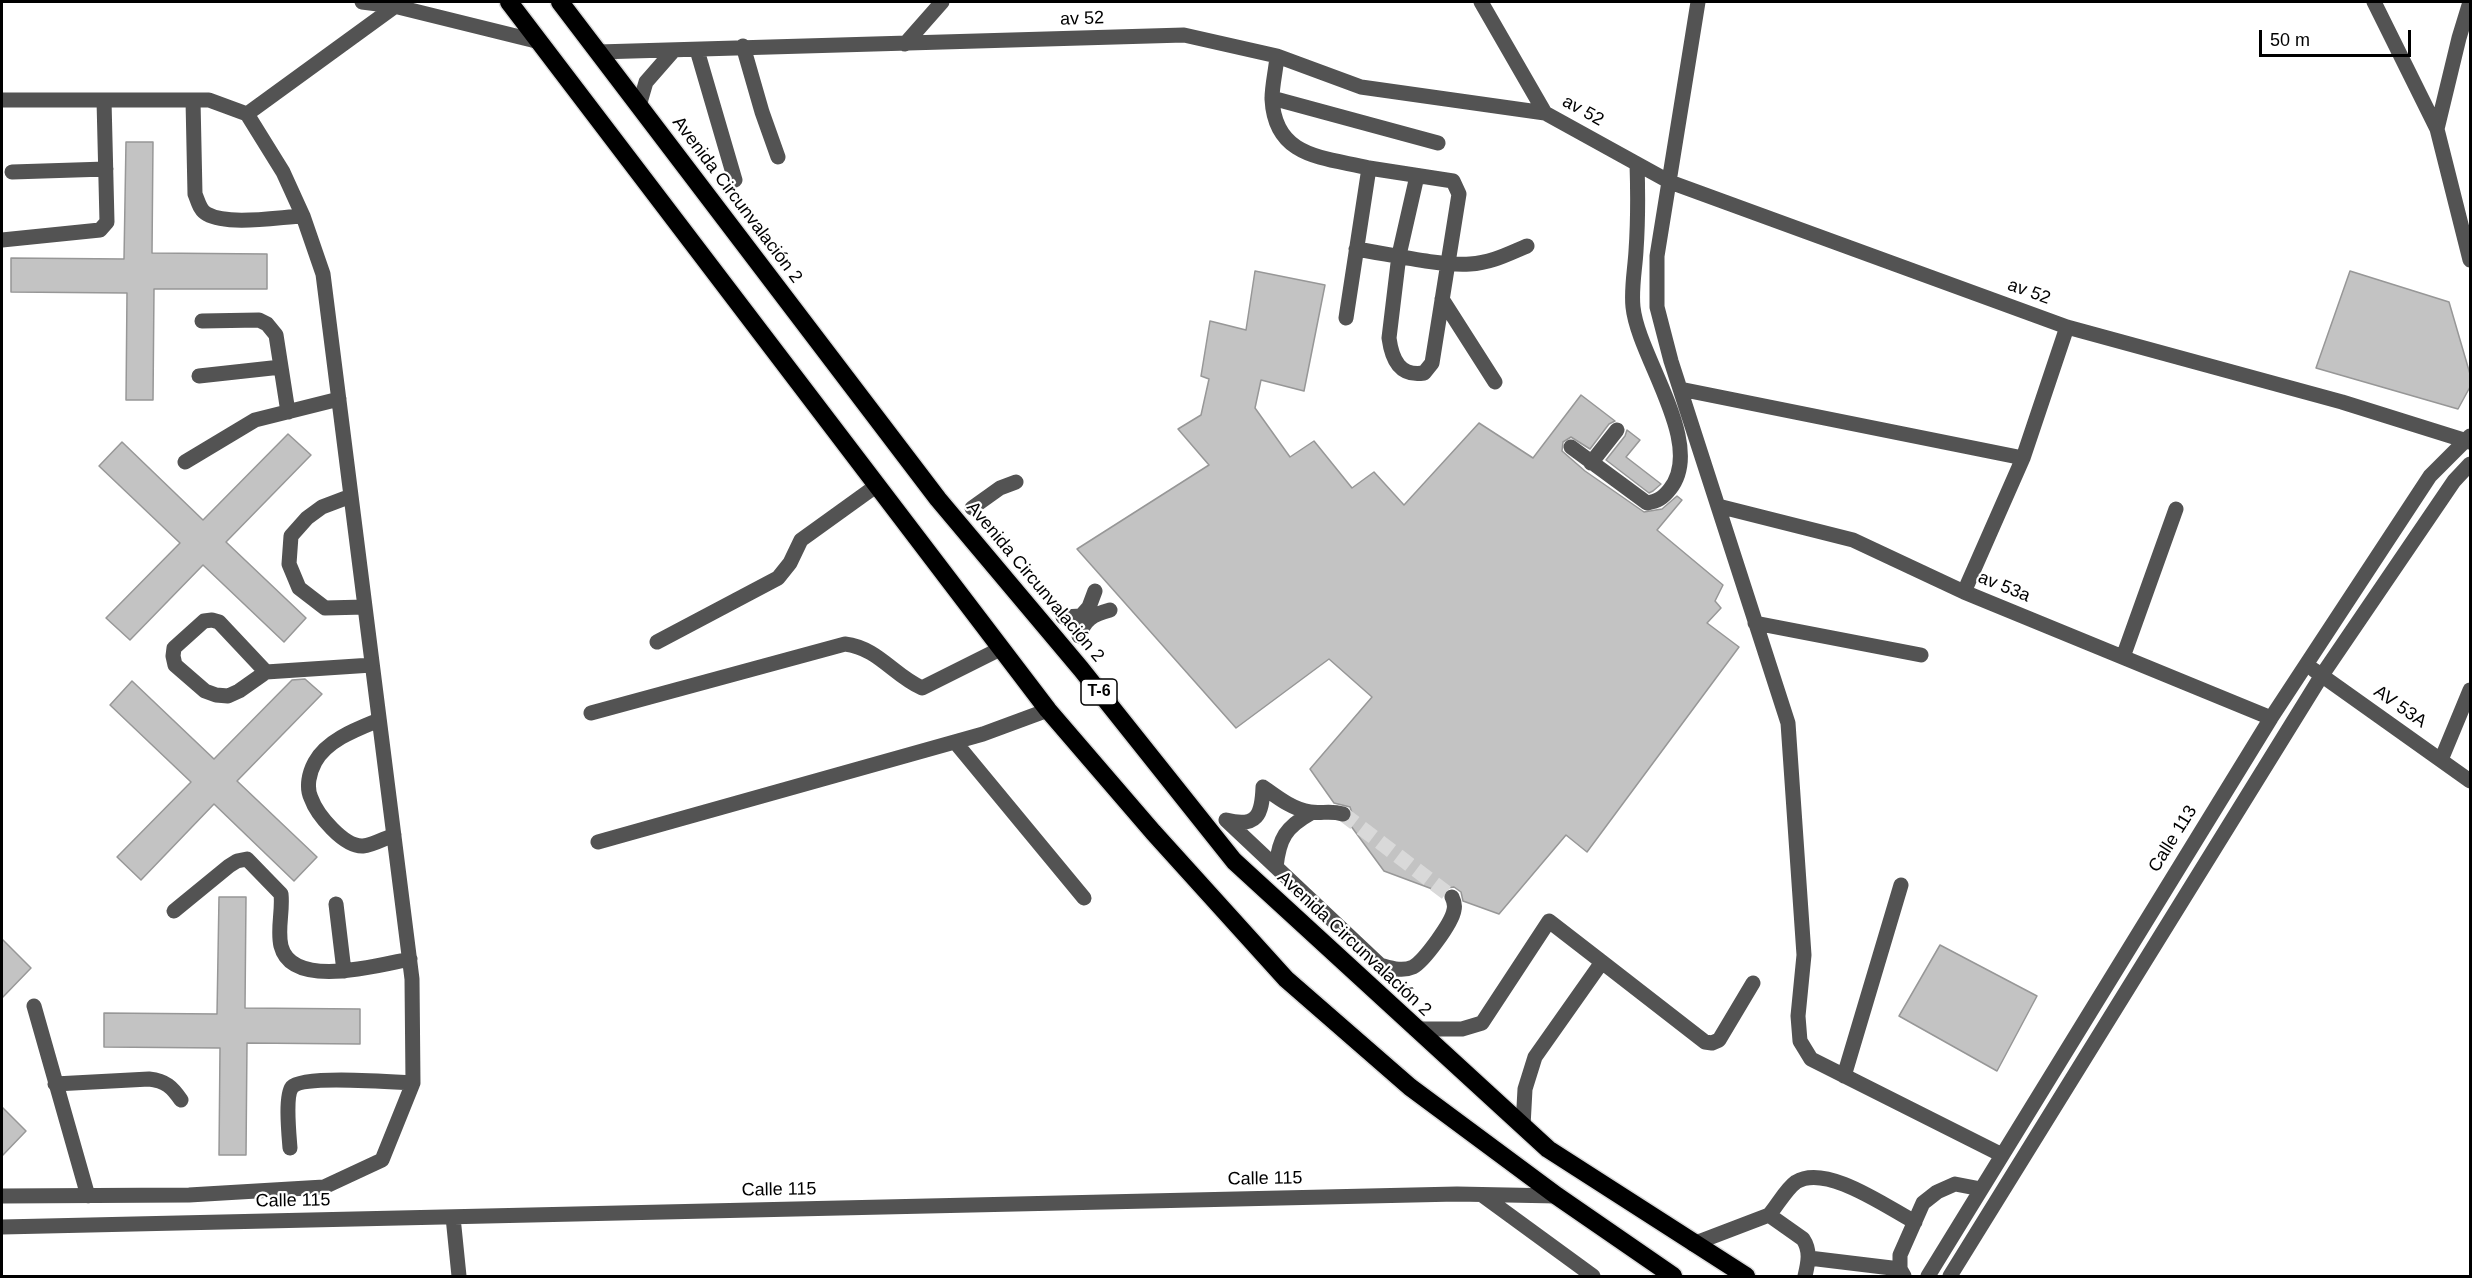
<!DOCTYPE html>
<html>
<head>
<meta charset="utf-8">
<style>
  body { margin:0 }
  #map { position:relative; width:2472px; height:1278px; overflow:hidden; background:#fff; font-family:Helvetica,sans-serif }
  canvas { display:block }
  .frame { position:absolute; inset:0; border:3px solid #000; pointer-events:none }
  .scale { position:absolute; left:2259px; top:30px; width:152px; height:27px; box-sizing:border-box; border:3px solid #000; border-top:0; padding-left:8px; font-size:18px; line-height:21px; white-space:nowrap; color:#000; -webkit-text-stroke:4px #fff; paint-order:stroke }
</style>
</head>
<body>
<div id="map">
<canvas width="2472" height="1278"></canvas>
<div class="frame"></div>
<div class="scale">50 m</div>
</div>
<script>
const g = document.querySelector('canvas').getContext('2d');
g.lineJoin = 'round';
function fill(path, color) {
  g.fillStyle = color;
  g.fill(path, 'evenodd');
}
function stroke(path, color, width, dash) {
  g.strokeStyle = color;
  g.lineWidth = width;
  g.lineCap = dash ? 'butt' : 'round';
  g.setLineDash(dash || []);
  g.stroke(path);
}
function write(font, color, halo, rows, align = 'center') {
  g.font = font + ' Helvetica,sans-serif';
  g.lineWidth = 4.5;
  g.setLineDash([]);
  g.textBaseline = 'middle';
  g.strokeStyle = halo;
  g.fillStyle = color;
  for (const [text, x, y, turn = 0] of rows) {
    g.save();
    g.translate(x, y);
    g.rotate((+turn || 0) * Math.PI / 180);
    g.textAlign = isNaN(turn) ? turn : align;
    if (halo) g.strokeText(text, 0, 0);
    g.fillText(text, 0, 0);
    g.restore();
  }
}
const building = new Path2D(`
  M 126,142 L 153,142 L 152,253 L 267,254 L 267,289 L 154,289 L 153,400 L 126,400 L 127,293 L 11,292 L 11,258 L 124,259 Z
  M 1255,271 L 1325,285 L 1304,391 L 1261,380 L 1255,408 L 1290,457 L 1314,441 L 1352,488 L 1374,472 L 1404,505 L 1479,423 L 1533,458 L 1581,395 L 1615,421 L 1609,424 L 1590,449 L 1571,437 L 1563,442 L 1562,451 L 1585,471 L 1644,512 L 1662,509 L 1677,496 L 1682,500 L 1657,530 L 1723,585 L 1715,601 L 1721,608 L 1707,623 L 1739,647 L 1587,852 L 1566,835 L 1499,914 L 1463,901 L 1461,892 L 1454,887 L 1447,888 L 1443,893 L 1384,871 L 1348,822 L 1353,816 L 1350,807 L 1334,803 L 1310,769 L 1372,697 L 1329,659 L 1236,728 L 1077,549 L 1209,465 L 1178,429 L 1201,415 L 1209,379 L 1201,376 L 1210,321 L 1246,330 Z
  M 2350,271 L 2449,302 L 2470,374 L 2470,387 L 2458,409 L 2316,368 Z
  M 1627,430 L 1640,440 L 1626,457 L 1661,484 L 1653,491 L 1649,493 L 1606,460 L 1625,436 Z
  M 288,434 L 311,455 L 226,542 L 306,618 L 284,642 L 203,565 L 130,640 L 106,618 L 180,543 L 99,466 L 122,442 L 203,520 Z
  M 305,679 L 322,694 L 237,781 L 317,857 L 294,881 L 214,804 L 141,880 L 117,857 L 191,782 L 110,705 L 132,681 L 214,759 L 292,680 Z
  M 219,897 L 246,897 L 245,1008 L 360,1009 L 360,1044 L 247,1043 L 246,1155 L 219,1155 L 220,1048 L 104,1047 L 104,1013 L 217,1014 Z
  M 2,939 L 31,968 L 2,998 Z
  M 1940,945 L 2037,996 L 1997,1071 L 1899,1016 Z
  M 2,1107 L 26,1131 L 2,1156 Z`);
fill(building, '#c3c3c3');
stroke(building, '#979797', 1.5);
stroke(new Path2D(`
  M 1343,814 L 1452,897`), '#d9d9d9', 15, [15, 8]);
const highway = new Path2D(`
  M 509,2 L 1048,710 L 1153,832 L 1286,979 L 1410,1087 L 1557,1196 L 1673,1276
  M 560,2 L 938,499 L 1081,669 L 1234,861 L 1548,1149 L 1746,1276`);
stroke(highway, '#dbdbdb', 21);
stroke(new Path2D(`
  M 362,2 L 394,6 L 540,42
  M 1481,2 L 1545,113
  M 1698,2 L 1657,256 L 1657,307 L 1671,361 L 1788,723 L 1804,955 L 1798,1016 L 1800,1041 L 1811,1059 L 2002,1155
  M 2374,2 L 2437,129
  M 2470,2 L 2459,38 L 2437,129 L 2470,260
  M 905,44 L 942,2
  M 743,46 L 762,112 L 778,157
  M 697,50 L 735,180
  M 598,52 L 1184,35 L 1277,56 L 1361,87 L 1545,113 L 1670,182 L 2067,327 L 2342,402 L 2470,442
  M 1277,56 C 1276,70 1272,85 1272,99 C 1275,158 1323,157 1369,168 L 1346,318
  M 1272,98 L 1438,143
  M 2,100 L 209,100 L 247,114 L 283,172 L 303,216 L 323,274 L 412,979 L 413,1083 L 382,1160 L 324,1187 L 189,1195 L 2,1196
  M 193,100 L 195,194 C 198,201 200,211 207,214 C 228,226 279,217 303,216
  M 639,106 L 646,82 L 674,50
  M 247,114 L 401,2
  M 1369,168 L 1453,181 L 1459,194 L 1432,363 L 1424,373 C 1400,377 1392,360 1389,338 L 1399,255 L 1417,176
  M 12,172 L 106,169
  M 2,240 L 100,230 L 107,222 L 104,100
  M 1356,249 C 1389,254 1438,266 1470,264 C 1491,263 1508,254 1527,246
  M 1442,299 L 1495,382
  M 202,321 L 259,320 L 267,324 L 276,335 L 288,412
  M 199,376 L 281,367
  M 1680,389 L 2023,458
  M 1571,447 L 1647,503 C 1658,501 1663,498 1670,489 C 1706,444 1638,357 1633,307 C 1631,289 1635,269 1636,251 C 1638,222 1638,193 1637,164
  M 185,462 L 255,420 L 339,399
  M 1591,463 L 1617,430
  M 351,496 L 322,507 L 307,518 L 291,536 L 289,564 L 299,588 L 325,608 L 365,607
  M 1718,506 L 1853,540 L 1964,592 L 2271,718
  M 972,508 L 1000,488 L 1016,482
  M 1964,592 L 2023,458 L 2067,327
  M 1063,617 L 1081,616 L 1089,607 L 1095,591
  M 1755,623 L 1921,655
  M 1079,636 C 1085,619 1092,615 1110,610
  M 657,642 L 778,578 L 790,563 L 801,540 L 876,486
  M 2123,657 L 2176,509
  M 2314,670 L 2470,781
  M 266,672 L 219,622 L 212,620 L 204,621 L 174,648 L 173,656 L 175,665 L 205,691 L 216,695 L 228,696 L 239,691 L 266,672 L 372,665
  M 591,713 L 845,644 C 878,648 893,675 922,688 L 1000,649
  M 379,720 C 357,729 327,740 315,762 C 309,773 306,787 311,798 C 317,815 344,847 363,846 C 373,845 385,838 394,835
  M 955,742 L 1084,898
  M 2441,760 L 2470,690
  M 1263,787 C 1277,797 1292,809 1310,812 C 1322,814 1329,810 1343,814
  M 1226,820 L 1380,965 C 1391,968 1402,972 1413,967 C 1424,961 1452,923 1454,910 C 1455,906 1454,901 1452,897
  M 1226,820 C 1257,828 1262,815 1263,787
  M 598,842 L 983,734 L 1048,710
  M 1276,867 C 1279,838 1286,827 1311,813
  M 336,904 L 344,971
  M 174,911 L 229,866 L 237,861 L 247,859 L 281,894 C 283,911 277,929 281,946 C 292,990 379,965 410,959
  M 1602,962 L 1705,1042 L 1712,1043 L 1719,1040 L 1753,983
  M 34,1006 L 88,1196
  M 1415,1029 L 1462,1029 L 1482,1023 L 1549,921 L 1602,962 L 1535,1057 L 1525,1089 L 1523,1126
  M 1844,1076 L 1901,885
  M 55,1084 L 149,1079 C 166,1081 172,1087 181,1100
  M 290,1148 C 289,1135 285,1096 292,1087 C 303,1075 394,1082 413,1083
  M 1482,1195 L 1593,1276
  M 1769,1215 C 1777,1206 1786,1189 1796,1182 C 1826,1163 1888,1208 1915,1222
  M 453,1217 L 459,1276
  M 2,1227 L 1457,1194 L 1557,1196
  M 1693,1244 L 1769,1215 L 1803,1239 C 1811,1251 1808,1263 1805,1276
  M 1809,1258 L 1900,1269
  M 1904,1276 L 1900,1269 L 1900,1255 L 1923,1203 L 1937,1192 L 1955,1184 L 1981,1189
  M 1928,1276 L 2271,718 L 2430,476 L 2470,436
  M 1950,1276 L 2322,675 L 2454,481 L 2470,464`), '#535353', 15);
stroke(highway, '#000', 18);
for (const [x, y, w] of [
  [1099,692,36]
]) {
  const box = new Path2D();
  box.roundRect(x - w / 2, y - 13, w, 26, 4.5);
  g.fillStyle = '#fff';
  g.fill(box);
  stroke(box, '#000', 1.5);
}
write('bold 16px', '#000', null, [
  ["T-6",1099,692]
]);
write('18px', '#000', '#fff', [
  ["av 52",1082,19,-2],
  ["av 52",1583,111,29],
  ["Avenida Circunvalación 2",737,200,53],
  ["av 52",2029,292,20],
  ["Avenida Circunvalación 2",1035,582,50],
  ["av 53a",2004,587,22],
  ["AV 53A",2400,707,35],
  ["Calle 113",2173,839,-58],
  ["Avenida Circunvalación 2",1354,944,43],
  ["Calle 115",1265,1179,-1],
  ["Calle 115",779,1190,-1],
  ["Calle 115",293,1201,-1]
]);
</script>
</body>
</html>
